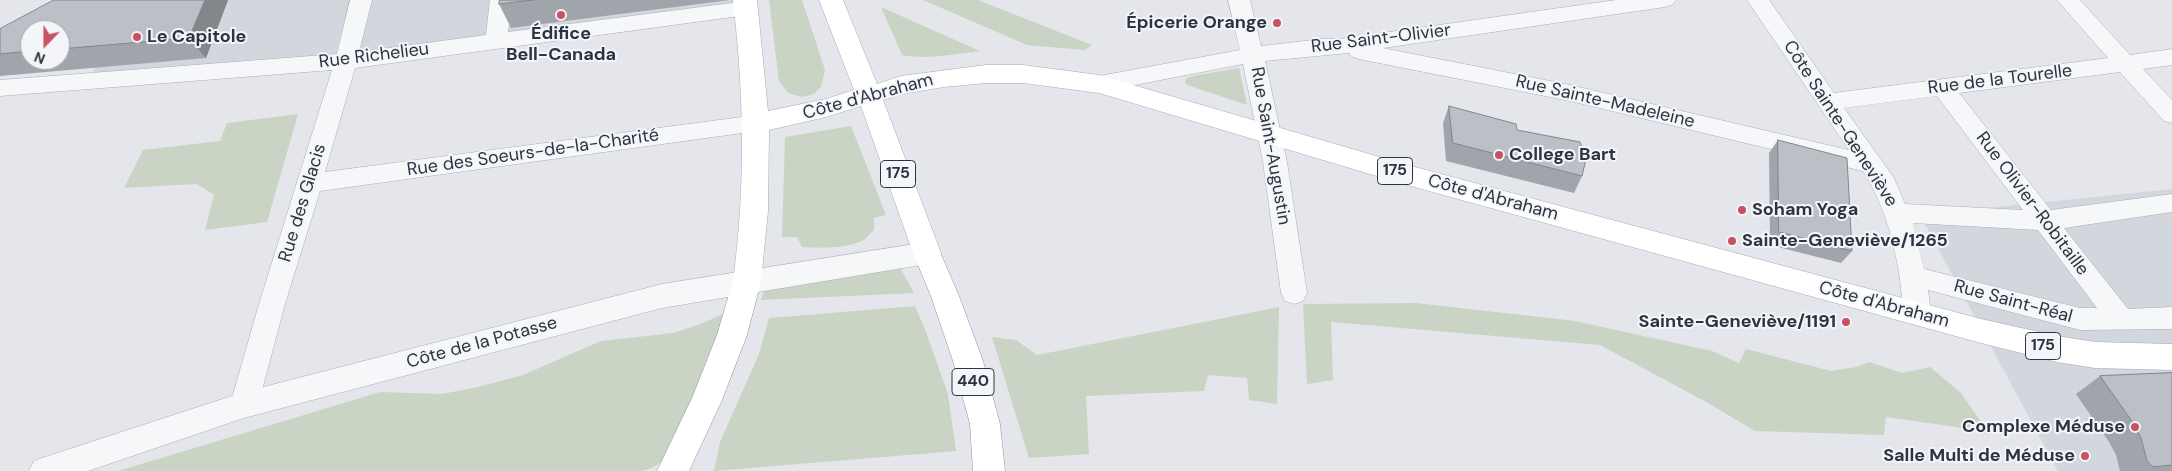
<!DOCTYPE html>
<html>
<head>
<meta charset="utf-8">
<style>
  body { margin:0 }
  #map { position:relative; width:2172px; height:471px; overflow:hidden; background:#e4e6eb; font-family:"DM Sans",sans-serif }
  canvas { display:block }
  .north { position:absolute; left:20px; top:20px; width:50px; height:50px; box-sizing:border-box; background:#f3f5f8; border:1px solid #a3a8af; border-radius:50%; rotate:202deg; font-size:14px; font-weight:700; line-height:20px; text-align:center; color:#2c3442 }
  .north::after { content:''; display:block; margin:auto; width:18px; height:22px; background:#c85163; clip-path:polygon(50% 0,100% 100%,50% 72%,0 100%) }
</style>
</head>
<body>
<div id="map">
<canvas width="2172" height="471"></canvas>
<div class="north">N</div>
</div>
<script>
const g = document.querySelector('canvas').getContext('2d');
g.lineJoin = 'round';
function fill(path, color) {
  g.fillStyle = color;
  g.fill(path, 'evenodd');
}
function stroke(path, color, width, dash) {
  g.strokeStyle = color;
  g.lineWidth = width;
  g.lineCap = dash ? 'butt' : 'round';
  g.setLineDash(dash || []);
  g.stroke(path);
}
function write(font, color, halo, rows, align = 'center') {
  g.font = font + ' "DM Sans",sans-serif';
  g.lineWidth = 4;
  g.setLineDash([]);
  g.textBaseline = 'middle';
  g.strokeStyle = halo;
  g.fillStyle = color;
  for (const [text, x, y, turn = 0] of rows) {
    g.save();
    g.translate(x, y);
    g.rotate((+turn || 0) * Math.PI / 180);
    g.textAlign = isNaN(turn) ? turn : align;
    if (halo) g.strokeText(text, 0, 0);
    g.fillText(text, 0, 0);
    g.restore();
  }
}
fill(new Path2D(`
  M 120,0 L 745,0 L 747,8 L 496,40 L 90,81 Z
  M 2172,189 L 2172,471 L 2058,471 L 1920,215 Z`), '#d2d6dd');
fill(new Path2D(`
  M 769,0 L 802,0 L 825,70 L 821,87 L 814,94 L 802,97 L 788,93 L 779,81 Z
  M 923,0 L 978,0 L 1092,45 L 1085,50 L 1027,45 Z
  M 881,7 L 980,51 C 955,54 927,60 902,55 Z
  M 1239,68 L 1247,105 L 1187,85 L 1185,82 L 1186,79 L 1192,76 Z
  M 298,114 L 267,222 L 205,230 L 214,195 L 197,184 L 124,188 L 143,150 L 220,141 L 227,123 Z
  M 851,126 L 886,215 L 874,218 L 874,230 C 870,233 866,239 862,241 C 844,249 821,248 802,247 L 797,237 L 782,237 L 785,137 Z
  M 900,268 L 914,293 L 761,300 L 763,293 L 768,289 Z
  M 1416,303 L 1575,321 L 1712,351 L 1739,363 L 1746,349 L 1831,371 L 1856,367 L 1869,362 L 1902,373 L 1930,367 L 1961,393 L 1990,435 L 1956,427 L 1886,417 L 1884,435 L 1755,431 L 1708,403 L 1600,345 L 1331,322 L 1333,380 L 1307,384 L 1303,304 Z
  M 915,306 L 926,332 L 948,394 L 956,451 L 714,471 L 720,442 L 759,354 L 769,318 Z
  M 738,307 L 753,314 L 733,374 L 700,438 L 652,468 L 642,471 L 118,471 L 380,392 L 442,394 L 478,387 L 523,375 L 601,341 L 673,333 L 701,324 Z
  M 1279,307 L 1277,404 L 1249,400 L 1247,378 L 1208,375 L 1204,391 L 1086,396 L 1089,454 L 1029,458 L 992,337 L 1016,340 L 1037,355 Z`), '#c9d4c5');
const minor = new Path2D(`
  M 350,0 L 372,0 L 359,52 L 486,35 L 490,0 L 512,0 L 508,32 L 747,1 L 755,3 L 758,8 L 755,13 L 747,15 L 355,68 L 325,172 L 757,115 L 765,117 L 769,123 L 765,129 L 757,131 L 320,191 L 285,304 L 258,405 L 254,414 L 244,417 L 234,414 L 230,405 L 259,304 L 332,70 L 0,96 L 0,80 L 337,54 Z
  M 1228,0 L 1250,0 L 1261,46 L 1322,39 L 1340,39 L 1616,0 L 1676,0 L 1672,5 L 1665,7 L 1383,48 L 1570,85 L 1849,150 L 1747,0 L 1769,0 L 1834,93 L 2108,58 L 2057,0 L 2080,0 L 2130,55 L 2172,49 L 2172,65 L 2143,69 L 2172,100 L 2172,123 L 2164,121 L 2120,72 L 1959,93 L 2051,210 L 2172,194 L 2172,212 L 2064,228 L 2128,309 L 2172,307 L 2172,329 L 2080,330 L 1928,290 L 1931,314 L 1927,322 L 1918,325 L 1909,322 C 1901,307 1902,289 1899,273 C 1893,237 1883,202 1863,171 L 1570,101 L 1359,59 L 1351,56 L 1349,53 L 1265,61 L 1287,162 L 1307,293 L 1303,301 L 1294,304 L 1285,301 L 1281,293 L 1263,162 L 1243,64 L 1099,92 L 1091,90 L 1088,84 L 1091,78 L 1099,76 L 1240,50 ZM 1937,96 L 2023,210 L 1905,204 L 1894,178 L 1844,108 ZM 1913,223 L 2038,230 L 2097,308 L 2080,308 L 1924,269 Z`);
const tertiary = new Path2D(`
  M 927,242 L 937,245 L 941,253 L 937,261 L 927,264 L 662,308 L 244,418 L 88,471 L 29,471 L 34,461 L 45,457 L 244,392 L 662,284 Z`);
const primary = new Path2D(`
  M 733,0 L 757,0 L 768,111 L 826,99 L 854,90 L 819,0 L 843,0 L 877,84 L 901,76 L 986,65 L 1023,65 L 1099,75 L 1400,163 L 1981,319 L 2057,336 L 2095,342 L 2172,344 L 2172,370 L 2095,368 L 2057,362 L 1981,343 L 1400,183 L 1099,93 L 1023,83 L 986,83 L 944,87 L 902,94 L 883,100 L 941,253 L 937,261 L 927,264 L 917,261 L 913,253 L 861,106 L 826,117 L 769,130 L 768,211 L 761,281 L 757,289 L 747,292 L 737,289 L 733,281 C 746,187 744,94 733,0 Z`);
const motorway = new Path2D(`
  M 927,242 L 937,245 L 959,296 L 983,361 L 1000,424 L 1005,471 L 973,471 L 970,424 L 953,361 L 931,296 L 913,253 L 917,245 Z
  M 747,270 L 757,273 L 761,281 L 747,335 L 722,400 L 689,471 L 657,471 L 692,398 L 717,335 L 733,281 L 737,273 Z`);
stroke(minor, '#a9adb5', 1);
stroke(tertiary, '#a9adb5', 1);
stroke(primary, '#a3abb6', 1);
stroke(motorway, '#8c94a1', 1);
fill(minor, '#f6f7f9');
fill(tertiary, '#f6f7f9');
fill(primary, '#fff');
fill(motorway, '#fff');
fill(new Path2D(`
  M 228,0 L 206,58 L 0,76 L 0,29 ZM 30,30 L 60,30 L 60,60 L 30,60 Z
  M 500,0 L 730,0 L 511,28 L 499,4 Z
  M 1449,106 L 1517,130 L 1582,176 L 1574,193 L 1446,161 L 1443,123 Z
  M 1778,140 L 1852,251 L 1841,263 L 1770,245 L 1769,153 Z
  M 2172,373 L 2172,471 L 2120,471 L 2116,455 L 2109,442 L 2076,394 L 2100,376 Z`), '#a1a5ab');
fill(new Path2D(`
  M 205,0 L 228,0 L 206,58 L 189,38 Z`), '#83868b');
const building = new Path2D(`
  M 54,0 L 205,0 L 189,38 L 60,49 L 60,30 L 30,30 L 30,51 L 0,54 L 0,29 Z
  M 500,0 L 534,0 L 499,4 Z
  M 1449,106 L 1516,124 L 1517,130 L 1580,142 L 1586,159 L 1582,176 L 1453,143 Z
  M 1778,140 L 1847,158 L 1852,251 L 1779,232 Z
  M 2172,373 L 2172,465 L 2153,467 L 2147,461 L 2141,438 L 2134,424 L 2100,376 Z`);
fill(building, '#bbc0c7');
stroke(building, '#83868b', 1);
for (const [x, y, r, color] of [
  [561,15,5,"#c85163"],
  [1277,23,5,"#c85163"],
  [137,37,5,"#c85163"],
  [1499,155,5,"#c85163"],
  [1742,210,5,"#c85163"],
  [1732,241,5,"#c85163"],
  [1846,322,5,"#c85163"],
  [2135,427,5,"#c85163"],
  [2085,456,5,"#c85163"]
]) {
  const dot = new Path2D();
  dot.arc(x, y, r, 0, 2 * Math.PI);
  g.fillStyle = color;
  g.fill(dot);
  stroke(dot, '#f3f5f8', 2);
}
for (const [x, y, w] of [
  [1395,171,35],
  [898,174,35],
  [2043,346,35],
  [973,382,42]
]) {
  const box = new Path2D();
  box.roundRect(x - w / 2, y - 13.5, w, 27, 4);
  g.fillStyle = '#f3f5f8';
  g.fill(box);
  stroke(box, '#2c3442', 1);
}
write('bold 16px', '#2c3442', null, [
  ["175",1395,171],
  ["175",898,174],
  ["175",2043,346],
  ["440",973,382]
]);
write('bold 18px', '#2c3442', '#f3f5f8', [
  ["Épicerie Orange",1267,23],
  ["Édifice",561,34,"center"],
  ["Bell-Canada",561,55,"center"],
  ["Le Capitole",147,37,"left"],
  ["College Bart",1509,155,"left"],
  ["Soham Yoga",1752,210,"left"],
  ["Sainte-Geneviève/1265",1742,241,"left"],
  ["Sainte-Geneviève/1191",1836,322],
  ["Complexe Méduse",2125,427],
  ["Salle Multi de Méduse",2075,456]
], 'right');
write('18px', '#2c3442', '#f3f5f8', [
  ["Rue Saint-Olivier",1381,39,-7],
  ["Rue Richelieu",374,56,-7],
  ["Rue de la Tourelle",2000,80,-7],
  ["Côte d'Abraham",868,97,-15],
  ["Rue Sainte-Madeleine",1605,102,13],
  ["Côte Sainte-Geneviève",1840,124,57],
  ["Rue Saint-Augustin",1270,146,80],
  ["Rue des Soeurs-de-la-Charité",533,153,-8],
  ["Côte d'Abraham",1493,198,15],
  ["Rue des Glacis",303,203,-73],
  ["Rue Olivier-Robitaille",2032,204,53],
  ["Rue Saint-Réal",2013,302,15],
  ["Côte d'Abraham",1884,305,15],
  ["Côte de la Potasse",482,343,-15]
]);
</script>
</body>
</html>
